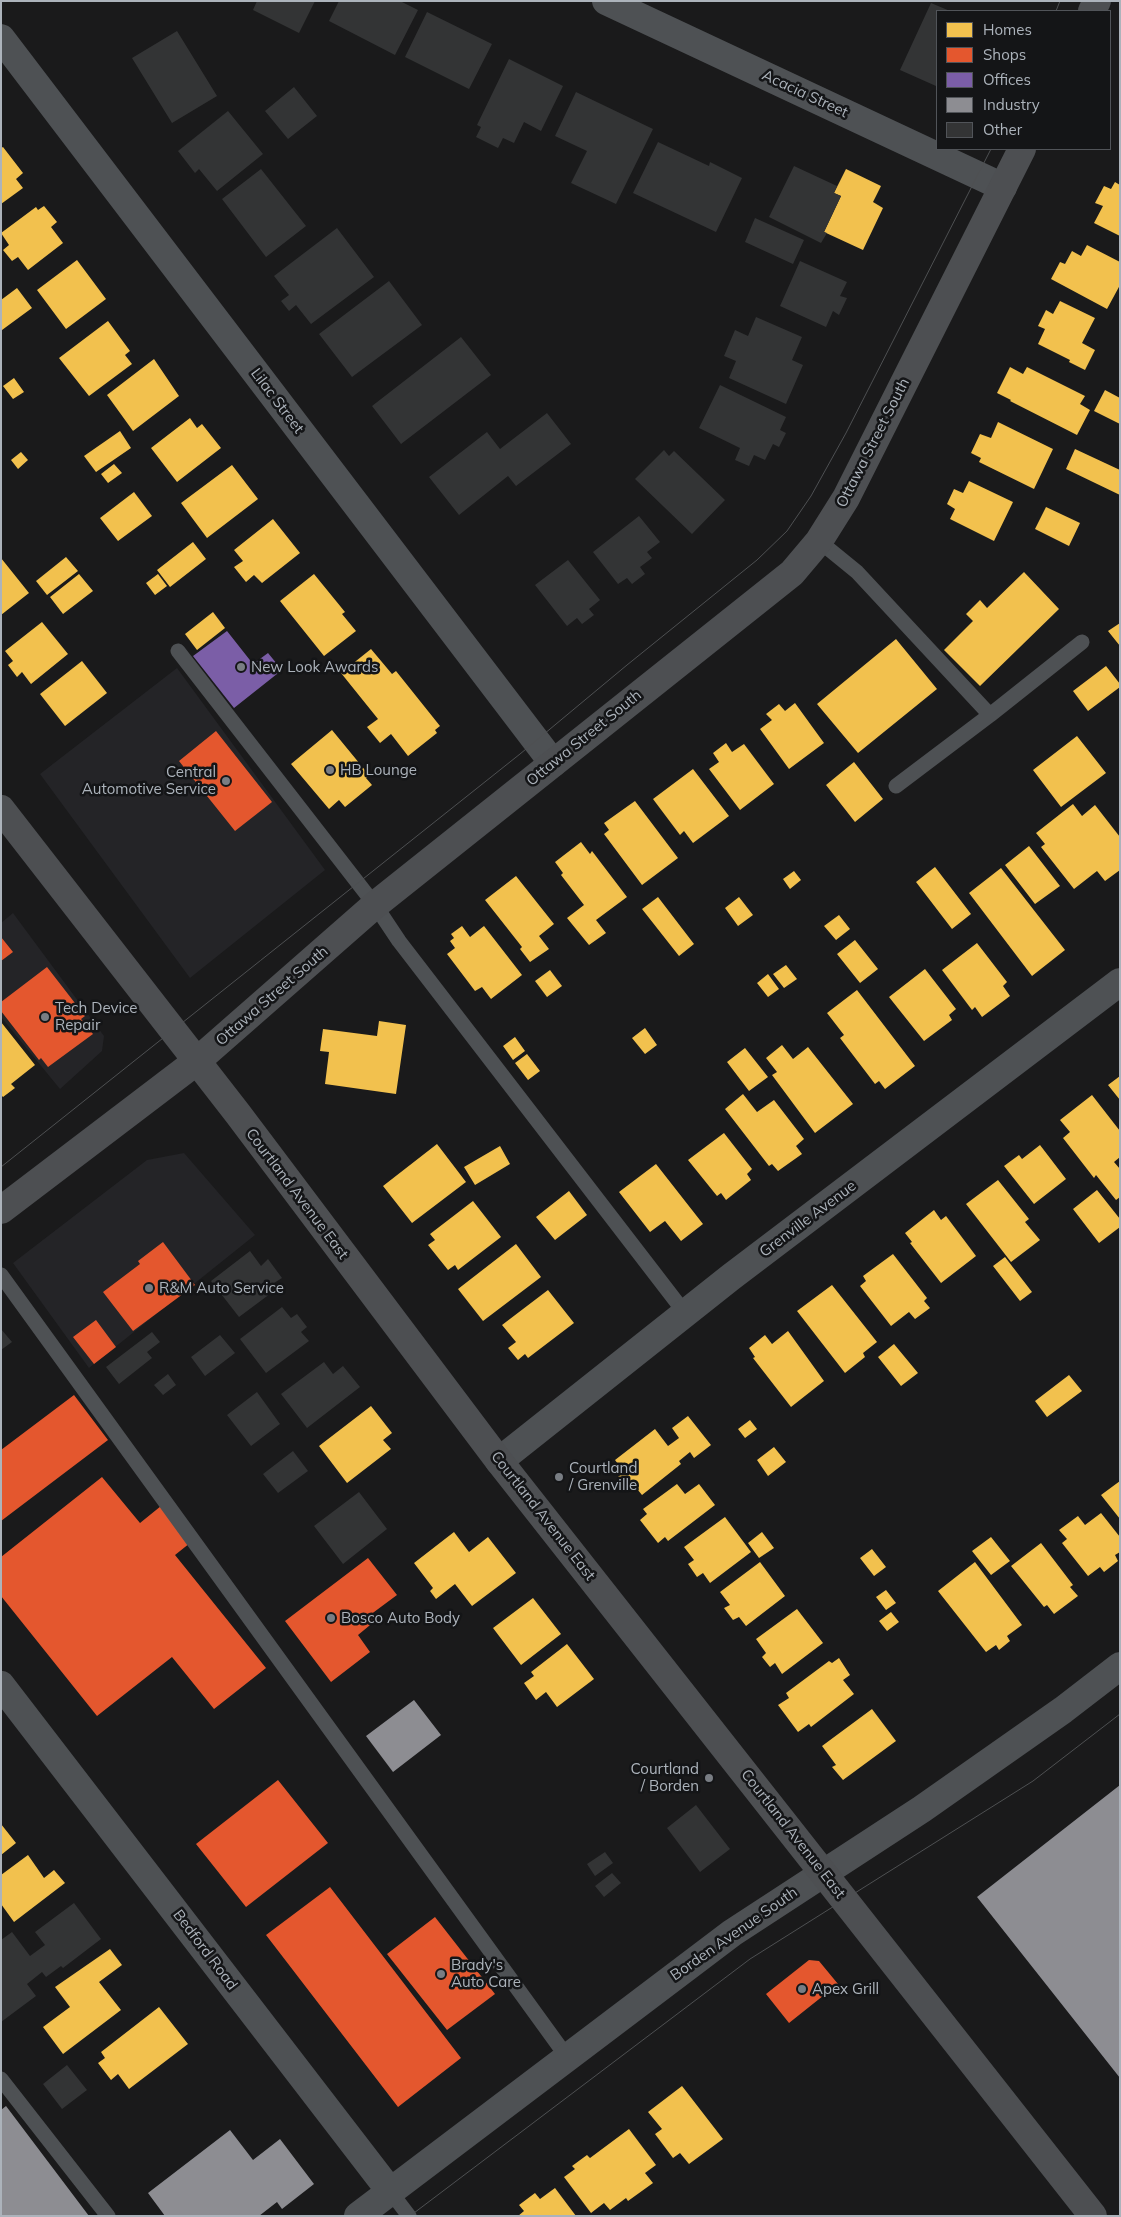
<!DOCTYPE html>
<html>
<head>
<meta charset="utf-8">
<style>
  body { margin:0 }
  #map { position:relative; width:1121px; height:2217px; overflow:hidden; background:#1a1a1b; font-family:Mulish,sans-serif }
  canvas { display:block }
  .frame { position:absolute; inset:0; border:2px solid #acb3bb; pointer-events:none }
  .legend { position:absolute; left:936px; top:10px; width:175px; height:140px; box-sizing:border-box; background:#141517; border:1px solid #515459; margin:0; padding:6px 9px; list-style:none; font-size:15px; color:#acb3bb }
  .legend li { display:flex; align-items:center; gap:10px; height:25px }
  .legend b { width:25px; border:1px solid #515459 }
</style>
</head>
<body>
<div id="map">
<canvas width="1121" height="2217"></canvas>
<div class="frame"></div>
<ul class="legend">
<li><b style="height:14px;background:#f2c14e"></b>Homes</li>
<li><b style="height:14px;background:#e4572e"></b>Shops</li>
<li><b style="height:14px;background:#7b5ea7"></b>Offices</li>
<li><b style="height:14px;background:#8d8d92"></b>Industry</li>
<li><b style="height:14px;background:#333435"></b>Other</li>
</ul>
</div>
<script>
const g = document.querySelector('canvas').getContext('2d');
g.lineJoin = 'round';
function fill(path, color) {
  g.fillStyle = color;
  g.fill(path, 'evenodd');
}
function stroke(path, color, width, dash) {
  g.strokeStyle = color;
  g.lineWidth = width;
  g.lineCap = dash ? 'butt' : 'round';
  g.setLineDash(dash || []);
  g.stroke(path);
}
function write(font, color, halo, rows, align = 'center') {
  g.font = font + ' Mulish,sans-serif';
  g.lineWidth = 5;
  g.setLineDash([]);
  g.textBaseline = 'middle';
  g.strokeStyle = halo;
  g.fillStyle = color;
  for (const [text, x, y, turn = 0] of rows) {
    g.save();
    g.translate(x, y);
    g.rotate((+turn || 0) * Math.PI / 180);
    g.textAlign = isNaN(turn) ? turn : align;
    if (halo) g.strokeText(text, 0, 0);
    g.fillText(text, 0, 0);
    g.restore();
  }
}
fill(new Path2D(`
  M 177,668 L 325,870 L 190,978 L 40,774 Z
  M 13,913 L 104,1036 L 102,1051 L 60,1089 L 1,1017 L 1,923 Z
  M 184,1153 L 255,1235 L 89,1368 L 13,1263 L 147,1160 Z`), '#242427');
fill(new Path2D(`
  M 3,147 L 23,173 L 16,179 L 23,188 L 1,204 L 1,148 Z
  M 846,169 L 881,186 L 873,202 L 883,208 L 863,250 L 824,232 L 841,196 L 834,193 Z
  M 1115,182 L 1120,185 L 1120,236 L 1094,223 L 1103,206 L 1095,203 L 1104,186 L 1111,189 Z
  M 44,206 L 57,222 L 51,227 L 63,243 L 28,270 L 18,257 L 12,261 L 3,250 L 9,245 L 1,233 L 36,207 L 38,210 Z
  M 1087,245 L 1120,262 L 1120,285 L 1107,309 L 1051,279 L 1060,262 L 1065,264 L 1072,251 L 1081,256 Z
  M 77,260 L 106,299 L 66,329 L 37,290 Z
  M 17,288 L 32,308 L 2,330 L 1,300 Z
  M 1060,301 L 1095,318 L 1082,343 L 1095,350 L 1085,370 L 1069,362 L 1070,360 L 1038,344 L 1045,329 L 1038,326 L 1046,310 L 1053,314 Z
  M 108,321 L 130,351 L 125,355 L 132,364 L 89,396 L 59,358 Z
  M 154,359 L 179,396 L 133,431 L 107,395 Z
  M 1010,367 L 1023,374 L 1027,367 L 1085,396 L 1080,404 L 1090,410 L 1077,435 L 1010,401 L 1011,400 L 997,393 Z
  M 14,378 L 24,392 L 13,399 L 3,386 Z
  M 1105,390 L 1120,398 L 1120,424 L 1094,411 Z
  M 190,418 L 197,428 L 202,424 L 221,448 L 177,482 L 151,448 Z
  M 998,422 L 1053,449 L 1034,489 L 979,462 L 981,458 L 971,453 L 980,434 L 991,438 Z
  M 120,431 L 131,448 L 96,472 L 84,456 Z
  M 1075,449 L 1120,470 L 1120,495 L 1066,469 Z
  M 21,452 L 28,460 L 18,469 L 11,460 Z
  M 114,464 L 122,473 L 108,483 L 101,474 Z
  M 232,465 L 258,499 L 207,538 L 181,503 Z
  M 969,481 L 1013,502 L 994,541 L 950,519 L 955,509 L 947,504 L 954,489 L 963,493 Z
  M 134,492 L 152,516 L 118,541 L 100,518 Z
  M 1046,507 L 1080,523 L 1069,546 L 1035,529 Z
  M 273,519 L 300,553 L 262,583 L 254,575 L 246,582 L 234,567 L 243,561 L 234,550 Z
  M 193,542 L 206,559 L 170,587 L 157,570 Z
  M 66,557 L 78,571 L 47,595 L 36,581 Z
  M 1,558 L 29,593 L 1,615 Z
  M 1024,572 L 1059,609 L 980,686 L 944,650 L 973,621 L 966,614 L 980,600 L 987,608 Z
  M 79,574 L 93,591 L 63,614 L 50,597 Z
  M 158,574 L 167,586 L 155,595 L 146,583 Z
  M 314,574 L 345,612 L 342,614 L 356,631 L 324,656 L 280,601 Z
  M 213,612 L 225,628 L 197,650 L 185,634 Z
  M 42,622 L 68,654 L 31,684 L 22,672 L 17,677 L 8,665 L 13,661 L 5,651 Z
  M 1120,623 L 1120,646 L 1108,631 Z
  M 896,639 L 937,689 L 858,753 L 817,704 Z
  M 371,649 L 392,674 L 396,671 L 440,726 L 435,730 L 437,733 L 408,756 L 391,734 L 380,743 L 367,727 L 378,719 L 341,673 Z
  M 82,661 L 107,693 L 65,726 L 40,694 Z
  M 1106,666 L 1120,684 L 1120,687 L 1088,711 L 1073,691 Z
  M 795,703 L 824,743 L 789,769 L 760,729 L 772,720 L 766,714 L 779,704 L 785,711 Z
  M 332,730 L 369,775 L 366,778 L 372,785 L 345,807 L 339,800 L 329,809 L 291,764 Z
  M 1077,736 L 1106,773 L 1061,807 L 1033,770 Z
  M 726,743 L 732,752 L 744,744 L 774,784 L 740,810 L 709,769 L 719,762 L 713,753 Z
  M 854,762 L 883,799 L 855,822 L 826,785 Z
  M 693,769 L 729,816 L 693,843 L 684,831 L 680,835 L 653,799 Z
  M 635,801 L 678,858 L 642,885 L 604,834 L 609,830 L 604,823 Z
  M 1073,804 L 1082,816 L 1095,805 L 1120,837 L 1120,870 L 1105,881 L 1097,871 L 1074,889 L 1041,847 L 1045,844 L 1036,833 Z
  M 581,842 L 590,854 L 592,851 L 627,897 L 596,920 L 606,933 L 589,945 L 567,918 L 584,905 L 561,875 L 563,873 L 555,862 Z
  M 1029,846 L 1060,886 L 1035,904 L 1005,865 Z
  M 935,867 L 971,914 L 952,929 L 916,882 Z
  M 1001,868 L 1065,950 L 1032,976 L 969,893 Z
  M 794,871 L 801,880 L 790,889 L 783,879 Z
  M 516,876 L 554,924 L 539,936 L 549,949 L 530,962 L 520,949 L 522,947 L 485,900 Z
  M 658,897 L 694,944 L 679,956 L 642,909 Z
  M 739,897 L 753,915 L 738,926 L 725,908 Z
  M 839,915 L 850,929 L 836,940 L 824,926 Z
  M 462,926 L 470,937 L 484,926 L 522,975 L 491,999 L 482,987 L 475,991 L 447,954 L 455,948 L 450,941 L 454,938 L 451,934 Z
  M 855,940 L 878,969 L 860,983 L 837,954 Z
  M 977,943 L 1007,982 L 1003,986 L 1010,996 L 982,1017 L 975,1007 L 972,1010 L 942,970 Z
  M 786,965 L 797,979 L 784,988 L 773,974 Z
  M 925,969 L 956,1009 L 949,1015 L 952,1020 L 924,1041 L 889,997 Z
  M 550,970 L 562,986 L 547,997 L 535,981 Z
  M 768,974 L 779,989 L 768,997 L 757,983 Z
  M 857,990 L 915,1066 L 885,1089 L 879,1081 L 875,1084 L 840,1038 L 844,1035 L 827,1013 Z
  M 379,1021 L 406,1025 L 396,1094 L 325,1084 L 329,1052 L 320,1051 L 323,1029 L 377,1036 Z
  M 1,1022 L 35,1065 L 11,1084 L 15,1088 L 3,1097 L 1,1095 Z
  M 645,1028 L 657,1045 L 645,1054 L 632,1038 Z
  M 515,1037 L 525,1051 L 513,1060 L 503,1046 Z
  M 782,1045 L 793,1059 L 808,1047 L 853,1104 L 815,1133 L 772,1075 L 777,1072 L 766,1058 Z
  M 745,1048 L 768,1077 L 749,1091 L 727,1062 Z
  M 527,1054 L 540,1071 L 528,1080 L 515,1063 Z
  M 1120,1076 L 1120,1100 L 1108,1085 Z
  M 743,1094 L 757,1112 L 774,1100 L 804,1139 L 796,1146 L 802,1154 L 778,1171 L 772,1164 L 769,1166 L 725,1109 Z
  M 1092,1095 L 1120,1131 L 1120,1157 L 1114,1162 L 1120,1169 L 1120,1197 L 1116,1200 L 1096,1175 L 1094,1178 L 1063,1138 L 1070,1132 L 1060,1120 Z
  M 724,1133 L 752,1169 L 747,1174 L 751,1180 L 726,1200 L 721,1193 L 717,1196 L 688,1160 Z
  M 437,1144 L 466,1182 L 412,1223 L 383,1186 Z
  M 1040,1145 L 1066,1179 L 1034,1204 L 1004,1166 L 1019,1155 L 1022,1159 Z
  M 500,1146 L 510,1164 L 475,1185 L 464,1167 Z
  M 656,1164 L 703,1224 L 681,1241 L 665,1221 L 650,1232 L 619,1192 Z
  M 998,1180 L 1029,1219 L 1025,1222 L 1040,1240 L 1011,1262 L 966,1204 Z
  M 1097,1190 L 1120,1219 L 1120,1227 L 1099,1243 L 1073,1209 Z
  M 569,1191 L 587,1215 L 555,1240 L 536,1217 Z
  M 473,1201 L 501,1237 L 458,1270 L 455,1265 L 448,1270 L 428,1245 L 435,1240 L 430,1234 Z
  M 934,1210 L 941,1220 L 946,1216 L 976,1256 L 941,1283 L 910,1243 L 912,1242 L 905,1233 Z
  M 516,1244 L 541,1277 L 483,1321 L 458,1289 Z
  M 893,1254 L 927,1298 L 924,1301 L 930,1308 L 915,1319 L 909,1312 L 891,1326 L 860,1286 L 866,1281 L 863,1276 Z
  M 1005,1257 L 1032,1292 L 1020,1301 L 993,1266 Z
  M 832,1285 L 877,1342 L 863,1353 L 865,1357 L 845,1373 L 797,1311 Z
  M 548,1290 L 574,1323 L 528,1358 L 525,1354 L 518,1360 L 508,1348 L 516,1342 L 502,1325 Z
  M 788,1331 L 824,1381 L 791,1407 L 753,1358 L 755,1357 L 749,1348 L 765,1335 L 772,1344 Z
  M 894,1344 L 918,1373 L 901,1386 L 878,1357 Z
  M 1069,1375 L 1082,1391 L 1047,1417 L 1035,1401 Z
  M 371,1406 L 392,1433 L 383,1440 L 391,1449 L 347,1483 L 319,1446 Z
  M 688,1416 L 711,1445 L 694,1458 L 690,1452 L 679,1461 L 681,1464 L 642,1495 L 633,1484 L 627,1488 L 618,1477 L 624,1472 L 615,1460 L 655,1429 L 668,1446 L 679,1438 L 672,1428 Z
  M 750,1420 L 757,1429 L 745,1438 L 738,1429 Z
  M 774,1447 L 786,1462 L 768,1476 L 757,1460 Z
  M 1120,1481 L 1120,1519 L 1101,1495 Z
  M 677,1484 L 685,1494 L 699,1484 L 715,1505 L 668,1541 L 665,1537 L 658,1543 L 640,1520 L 647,1514 L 643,1509 Z
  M 1101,1513 L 1120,1537 L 1120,1552 L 1115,1555 L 1118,1561 L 1104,1572 L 1100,1567 L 1088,1576 L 1062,1543 L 1067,1539 L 1059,1530 L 1078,1516 L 1085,1525 Z
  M 725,1517 L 751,1552 L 710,1583 L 703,1573 L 697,1577 L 688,1564 L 694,1560 L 684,1547 Z
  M 454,1532 L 469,1552 L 488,1537 L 516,1573 L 472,1606 L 455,1584 L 436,1599 L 430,1591 L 433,1588 L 414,1563 Z
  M 762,1532 L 774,1548 L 759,1558 L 748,1543 Z
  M 991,1537 L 1010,1561 L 991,1575 L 972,1551 Z
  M 1041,1543 L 1073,1585 L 1070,1587 L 1078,1596 L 1054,1614 L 1047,1605 L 1044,1607 L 1011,1566 Z
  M 872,1549 L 886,1567 L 874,1576 L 860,1558 Z
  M 760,1562 L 785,1596 L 746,1626 L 739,1617 L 733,1620 L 724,1608 L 730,1605 L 720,1592 Z
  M 975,1562 L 1022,1625 L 1007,1636 L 1010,1641 L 999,1650 L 996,1645 L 986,1652 L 938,1591 Z
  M 886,1590 L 896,1603 L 886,1610 L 876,1597 Z
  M 533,1598 L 561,1634 L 521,1665 L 493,1628 Z
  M 797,1609 L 823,1643 L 782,1674 L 775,1663 L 770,1667 L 762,1657 L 766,1653 L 756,1639 Z
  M 891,1612 L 899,1622 L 887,1631 L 879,1621 Z
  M 567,1644 L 594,1679 L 557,1707 L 546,1692 L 536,1700 L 524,1683 L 534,1676 L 531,1672 Z
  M 839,1658 L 850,1675 L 843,1680 L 854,1694 L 811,1727 L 809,1724 L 798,1732 L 778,1705 L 789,1698 L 786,1693 L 829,1661 L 832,1663 Z
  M 872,1709 L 896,1741 L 843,1780 L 832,1767 L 836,1765 L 822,1746 Z
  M 1,1824 L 16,1843 L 1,1855 Z
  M 28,1855 L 44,1878 L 54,1870 L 65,1883 L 14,1922 L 1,1904 L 1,1875 Z
  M 110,1949 L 122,1965 L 99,1982 L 121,2010 L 63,2054 L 43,2027 L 70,2007 L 55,1987 Z
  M 159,2007 L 188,2044 L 129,2089 L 118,2074 L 111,2080 L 98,2063 L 105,2058 L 101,2052 Z
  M 682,2086 L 723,2139 L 689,2164 L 680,2153 L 673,2158 L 655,2134 L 662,2129 L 648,2112 Z
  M 629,2129 L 656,2165 L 645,2173 L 653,2183 L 628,2201 L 626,2198 L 610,2210 L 604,2203 L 591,2213 L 564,2177 L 575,2169 L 572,2166 L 587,2155 L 590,2158 Z
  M 555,2188 L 576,2216 L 518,2216 L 524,2211 L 519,2205 L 535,2193 L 540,2199 Z`), '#f2c14e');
fill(new Path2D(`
  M 216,731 L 272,802 L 235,831 L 179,761 Z
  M 1,937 L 13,952 L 1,961 Z
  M 47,967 L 85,1016 L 81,1019 L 93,1034 L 48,1067 L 41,1058 L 39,1060 L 1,1011 L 1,1002 Z
  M 163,1242 L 195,1285 L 133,1331 L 103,1292 L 140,1264 L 138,1261 Z
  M 96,1320 L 116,1347 L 94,1364 L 73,1337 Z
  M 74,1395 L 108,1440 L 1,1521 L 1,1450 Z
  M 102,1477 L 140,1523 L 161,1506 L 190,1543 L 175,1555 L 266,1668 L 214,1709 L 172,1657 L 97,1716 L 1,1596 L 1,1557 Z
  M 368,1558 L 397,1595 L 370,1615 L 375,1621 L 358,1635 L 370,1652 L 331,1682 L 285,1621 Z
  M 278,1780 L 328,1843 L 246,1907 L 196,1844 Z
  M 330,1887 L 461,2058 L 398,2107 L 266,1935 Z
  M 435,1917 L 495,1994 L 447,2030 L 387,1954 Z
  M 809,1960 L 819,1961 L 838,1984 L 789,2023 L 766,1994 Z`), '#e4572e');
fill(new Path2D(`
  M 227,631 L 253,664 L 268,653 L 282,670 L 234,708 L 193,656 Z`), '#7b5ea7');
fill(new Path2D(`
  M 414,1700 L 441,1735 L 393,1772 L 366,1736 Z
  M 1120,1785 L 1120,2078 L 977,1897 Z
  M 6,2106 L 89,2216 L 1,2216 L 1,2110 Z
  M 230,2130 L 253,2160 L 280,2139 L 314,2184 L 282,2209 L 277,2202 L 259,2216 L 165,2216 L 148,2193 Z`), '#8d8d92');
fill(new Path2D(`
  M 257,1 L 315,1 L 299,33 L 253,10 Z
  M 339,1 L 400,1 L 418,10 L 395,55 L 329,21 Z
  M 931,3 L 950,11 L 937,11 L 936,86 L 900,70 Z
  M 427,12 L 492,44 L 469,89 L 405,57 Z
  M 177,31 L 217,96 L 172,123 L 132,58 Z
  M 509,59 L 563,86 L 541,131 L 524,122 L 514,143 L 503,138 L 498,148 L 476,137 L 481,127 L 477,125 Z
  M 294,87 L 317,116 L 288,139 L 265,111 Z
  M 576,92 L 653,129 L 616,204 L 571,183 L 587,151 L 555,136 Z
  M 228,111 L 263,154 L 217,191 L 199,169 L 195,173 L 178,151 Z
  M 658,142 L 709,166 L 710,162 L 742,178 L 716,232 L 633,193 Z
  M 794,166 L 837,186 L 834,193 L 841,196 L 824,232 L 827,233 L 821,243 L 769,217 Z
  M 261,169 L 306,226 L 266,257 L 222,199 Z
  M 755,218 L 804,240 L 793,264 L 745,242 Z
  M 337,228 L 374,277 L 311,324 L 296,305 L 289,311 L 281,301 L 289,295 L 274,276 Z
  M 800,261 L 847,282 L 840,296 L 847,298 L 839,315 L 833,311 L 826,327 L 780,306 Z
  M 389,281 L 422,325 L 352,377 L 319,334 Z
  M 756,317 L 802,337 L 792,360 L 803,365 L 786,404 L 729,378 L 736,361 L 724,356 L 735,330 L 748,336 Z
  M 461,337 L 491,375 L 401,444 L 372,406 Z
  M 720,385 L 786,417 L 780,430 L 786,433 L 779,447 L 773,444 L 765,460 L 754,455 L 749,466 L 735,460 L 740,448 L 699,428 Z
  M 547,413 L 571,444 L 516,486 L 508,476 L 459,515 L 429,477 L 487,432 L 500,449 Z
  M 664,450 L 669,456 L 674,451 L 725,500 L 692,534 L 635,479 Z
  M 639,516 L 660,542 L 647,552 L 652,558 L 640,567 L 645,574 L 632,584 L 627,578 L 618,584 L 593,552 Z
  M 568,560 L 600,600 L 589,609 L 594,615 L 582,624 L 577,618 L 567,626 L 535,585 Z
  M 250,1251 L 261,1266 L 268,1259 L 282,1278 L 274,1283 L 278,1288 L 239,1317 L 211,1281 Z
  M 282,1307 L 291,1318 L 297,1314 L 307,1327 L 301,1332 L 309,1341 L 266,1373 L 240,1339 Z
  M 1,1329 L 12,1342 L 1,1350 Z
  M 152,1332 L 160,1342 L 147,1352 L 152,1358 L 119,1384 L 106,1367 Z
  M 220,1335 L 235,1353 L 205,1376 L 191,1357 Z
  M 324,1362 L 333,1374 L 343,1366 L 360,1387 L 307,1428 L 281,1394 Z
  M 168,1374 L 176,1385 L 163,1395 L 154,1385 Z
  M 257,1392 L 280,1424 L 251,1446 L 227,1415 Z
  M 293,1451 L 308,1471 L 278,1493 L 263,1474 Z
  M 359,1492 L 387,1529 L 343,1564 L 314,1526 Z
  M 696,1805 L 730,1849 L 700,1872 L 667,1828 Z
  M 605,1852 L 613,1863 L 595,1876 L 587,1864 Z
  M 612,1873 L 621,1883 L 604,1897 L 595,1886 Z
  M 74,1903 L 101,1939 L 63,1968 L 61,1966 L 46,1977 L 42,1972 L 27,1984 L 36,1996 L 1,2022 L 1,1940 L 12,1932 L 30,1956 L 45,1945 L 35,1932 Z
  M 67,2065 L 87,2090 L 62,2109 L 43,2084 Z`), '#333435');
stroke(new Path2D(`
  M 819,541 L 857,572 L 990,715 L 896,786
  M 178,651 L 375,905 L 399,941 L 685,1313
  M 990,715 L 1082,642
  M 1,1275 L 567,2057
  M 1,2079 L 108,2216
  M 390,2191 L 409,2216`), '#4e5154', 15);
stroke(new Path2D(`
  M 606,1 L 1003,187
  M 1,38 L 553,763
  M 499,1461 L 731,1277 L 1120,982
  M 1,1685 L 390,2191
  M 358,2216 L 732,1933 L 922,1809 L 1063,1710 L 1120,1666`), '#4e5154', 28);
stroke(new Path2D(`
  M 1092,11 L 1097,1
  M 1,809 L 238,1114 L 499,1461 L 1093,2216
  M 1,1210 L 197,1061 L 375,905 L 792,573 L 819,541 L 846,498 L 1022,149`), '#4d4f52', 28);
stroke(new Path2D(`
  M 1056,11 L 1060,1
  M 1,1167 L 520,754 L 627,665 L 757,560 L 787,531 L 811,496 L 846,433 L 991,149
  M 410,2216 L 750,1959 L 1033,1781 L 1120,1714`), '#4e5052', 1);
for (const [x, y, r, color] of [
  [241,667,5,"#797d83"],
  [330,770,5,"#797d83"],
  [226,781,5,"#797d83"],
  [45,1017,5,"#797d83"],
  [149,1288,5,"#797d83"],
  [559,1477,5,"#797d83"],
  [331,1618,5,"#797d83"],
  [709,1778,5,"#797d83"],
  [441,1974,5,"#797d83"],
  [802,1989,5,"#797d83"]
]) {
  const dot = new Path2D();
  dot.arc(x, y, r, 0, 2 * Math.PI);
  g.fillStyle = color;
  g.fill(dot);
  stroke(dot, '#141517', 2);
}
write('15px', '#acb3bb', '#141517', [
  ["Acacia Street",805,94,25],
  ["Lilac Street",277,401,53],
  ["Ottawa Street South",873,443,-63],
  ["Ottawa Street South",584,738,-39],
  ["Ottawa Street South",272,996,-41],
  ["Courtland Avenue East",297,1194,53],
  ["Grenville Avenue",808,1219,-37],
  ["Courtland Avenue East",543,1516,52],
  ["Courtland Avenue East",793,1834,52],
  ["Borden Avenue South",734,1934,-35],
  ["Bedford Road",205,1950,53]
]);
write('15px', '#acb3bb', '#141517', [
  ["New Look Awards",251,667],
  ["HB Lounge",340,770],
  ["Central",216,772,"right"],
  ["Automotive Service",216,789,"right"],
  ["Tech Device",55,1008],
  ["Repair",55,1025],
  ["R&M Auto Service",159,1288],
  ["Courtland",569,1468],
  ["/ Grenville",569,1485],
  ["Bosco Auto Body",341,1618],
  ["Courtland",699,1769,"right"],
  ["/ Borden",699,1786,"right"],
  ["Brady's",451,1965],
  ["Auto Care",451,1982],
  ["Apex Grill",812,1989]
], 'left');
</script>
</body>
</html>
